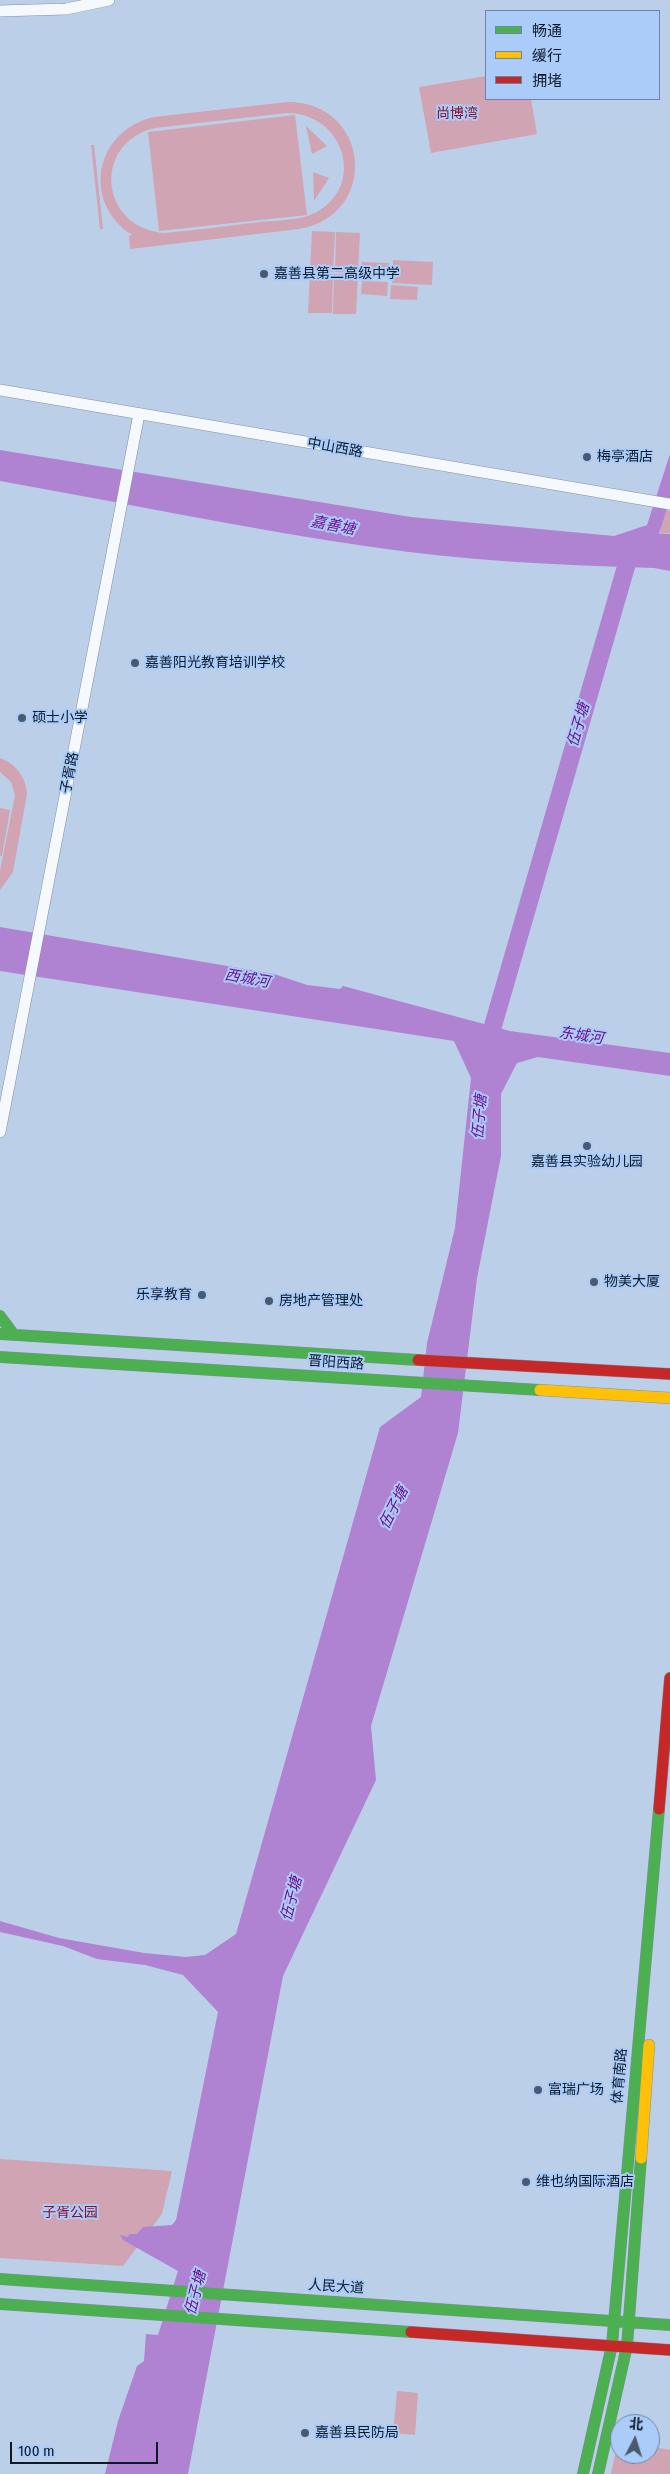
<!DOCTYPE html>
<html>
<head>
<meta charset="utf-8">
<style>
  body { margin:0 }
  #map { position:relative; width:670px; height:2474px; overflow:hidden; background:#bccfe8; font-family:"Fira Sans Condensed","Noto Sans SC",sans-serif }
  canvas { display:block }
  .legend { position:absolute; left:485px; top:10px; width:175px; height:90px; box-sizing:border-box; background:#abccf9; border:1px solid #6c85a6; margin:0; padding:6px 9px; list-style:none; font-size:15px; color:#0d1a2a }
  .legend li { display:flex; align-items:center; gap:10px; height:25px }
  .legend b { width:25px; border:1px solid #6c85a6 }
  .north { position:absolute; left:610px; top:2414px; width:50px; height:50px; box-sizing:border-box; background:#abccf9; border:1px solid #6c85a6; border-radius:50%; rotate:5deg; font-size:14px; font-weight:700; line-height:20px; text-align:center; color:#0d1a2a }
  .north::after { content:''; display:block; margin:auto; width:18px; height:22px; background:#4a596c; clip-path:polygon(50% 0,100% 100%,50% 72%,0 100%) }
  .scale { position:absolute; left:10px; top:2442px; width:148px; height:22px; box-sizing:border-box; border:2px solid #0d1a2a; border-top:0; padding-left:6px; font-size:15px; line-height:18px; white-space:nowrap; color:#0d1a2a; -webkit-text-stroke:4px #abccf9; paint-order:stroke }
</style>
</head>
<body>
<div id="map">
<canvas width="670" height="2474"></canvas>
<ul class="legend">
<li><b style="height:6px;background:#4caf50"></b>畅通</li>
<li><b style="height:6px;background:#ffc107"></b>缓行</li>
<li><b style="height:6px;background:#c62828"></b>拥堵</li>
</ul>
<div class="north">北</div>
<div class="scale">100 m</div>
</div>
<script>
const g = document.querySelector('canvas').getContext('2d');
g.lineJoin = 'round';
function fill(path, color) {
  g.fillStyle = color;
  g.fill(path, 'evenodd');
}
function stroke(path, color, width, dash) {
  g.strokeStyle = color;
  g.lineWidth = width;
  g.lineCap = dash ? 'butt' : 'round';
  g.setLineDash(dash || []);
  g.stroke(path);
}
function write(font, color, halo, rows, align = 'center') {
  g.font = font + ' "Fira Sans Condensed","Noto Sans SC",sans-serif';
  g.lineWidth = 4;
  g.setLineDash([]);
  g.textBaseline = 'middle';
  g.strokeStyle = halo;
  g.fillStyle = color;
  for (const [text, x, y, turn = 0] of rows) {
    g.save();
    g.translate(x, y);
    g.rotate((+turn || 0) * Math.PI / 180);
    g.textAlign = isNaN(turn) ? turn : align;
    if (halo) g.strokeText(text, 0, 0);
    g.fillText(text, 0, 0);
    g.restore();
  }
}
fill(new Path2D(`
  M 486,76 L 486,99 L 531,99 L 537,134 L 431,153 L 419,87 Z
  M 287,102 C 370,101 381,215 299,229 L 130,249 L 129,236 L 132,235 C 81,202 95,130 154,117 ZM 287,113 C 344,113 367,186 315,213 C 299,221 278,220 259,222 C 228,226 197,230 165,233 C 100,229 91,143 155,128 Z
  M 295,115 L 307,215 L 159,231 L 148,132 Z
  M 306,126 L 327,146 L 312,154 Z
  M 91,145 L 94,145 L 103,229 L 100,229 Z
  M 313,172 L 329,178 L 314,201 Z
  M 312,231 L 335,232 L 333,272 L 310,271 Z
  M 336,232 L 360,233 L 358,273 L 335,272 Z
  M 393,260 L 433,262 L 432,285 L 392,283 Z
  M 362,262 L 389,263 L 388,277 L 361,276 Z
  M 310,273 L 333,274 L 332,313 L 308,313 Z
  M 334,274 L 358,274 L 356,314 L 333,314 Z
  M 362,281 L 388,282 L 387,296 L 361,294 Z
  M 391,285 L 418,287 L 417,300 L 390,299 Z
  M 664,510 L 670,511 L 670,533 L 660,534 Z
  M 0,758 C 16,764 26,777 27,794 L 13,872 L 0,890 L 0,871 L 15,795 L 11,782 L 0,772 Z
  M 0,808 L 10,810 L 2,856 L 0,856 Z
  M 0,2159 L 172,2171 L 162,2214 L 123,2266 L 0,2258 Z
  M 397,2391 L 418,2393 L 415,2435 L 393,2433 Z
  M 618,2440 L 620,2440 L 620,2454 L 650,2454 L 650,2446 L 670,2450 L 670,2474 L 611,2474 Z`), '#d1a4b3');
fill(new Path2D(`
  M 0,450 L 411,517 L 614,536 L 647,525 L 670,454 L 670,499 L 659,534 L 670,534 L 670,571 L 654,568 C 559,565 465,561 372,547 C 247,529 124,503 0,481 Z
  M 0,927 L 274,974 L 307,985 L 340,989 L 343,986 L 510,1031 L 670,1053 L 670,1076 L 538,1057 L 517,1063 L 501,1094 L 501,1156 L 477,1278 L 458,1433 L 371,1726 L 376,1780 L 283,1976 L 188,2474 L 105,2474 L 118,2421 L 137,2366 L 144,2361 L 146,2334 L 158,2335 L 178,2271 L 123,2240 L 120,2235 L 128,2237 L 129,2234 L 137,2234 L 143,2227 L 172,2225 L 176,2220 L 218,2012 L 183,1975 L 145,1965 L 97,1959 L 63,1946 L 0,1932 L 0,1921 L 59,1938 L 144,1953 L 186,1957 L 205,1955 L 236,1934 L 380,1427 L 421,1397 L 427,1343 L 455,1228 L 471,1078 L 454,1041 L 0,971 Z`), '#af83d1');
stroke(new Path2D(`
  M 486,1050 L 632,546`), '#af83d1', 18);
const street = new Path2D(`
  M 0,11 L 66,9 L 109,0
  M 0,390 L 670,504
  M 0,1132 L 139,414`);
const fast = new Path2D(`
  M 0,1316 L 14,1335
  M 0,1334 L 418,1360
  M 0,1357 L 540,1390
  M 0,2279 L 670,2325
  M 0,2304 L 411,2332
  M 583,2474 L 612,2345 L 659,1809
  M 598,2474 L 627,2346 L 641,2158`);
const slow = new Path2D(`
  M 540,1390 L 670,1398
  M 641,2158 L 649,2045`);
const jam = new Path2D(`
  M 418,1360 L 670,1374
  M 659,1809 L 670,1678
  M 411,2332 L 670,2350`);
stroke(street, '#8290a3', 12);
stroke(fast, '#8290a3', 12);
stroke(slow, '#8290a3', 12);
stroke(jam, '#8290a3', 12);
stroke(street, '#f5f8fc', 11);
stroke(fast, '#4caf50', 11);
stroke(slow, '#ffc107', 11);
stroke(jam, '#c62828', 11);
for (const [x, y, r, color] of [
  [264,274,5,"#4a596c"],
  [587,457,5,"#4a596c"],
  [135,663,5,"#4a596c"],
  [22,718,5,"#4a596c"],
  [587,1146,5,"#4a596c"],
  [594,1282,5,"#4a596c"],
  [202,1295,5,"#4a596c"],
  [269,1301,5,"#4a596c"],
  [538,2090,5,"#4a596c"],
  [526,2182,5,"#4a596c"],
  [305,2433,5,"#4a596c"]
]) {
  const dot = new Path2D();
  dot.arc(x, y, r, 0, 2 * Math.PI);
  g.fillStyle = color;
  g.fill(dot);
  stroke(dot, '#abccf9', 2);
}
write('14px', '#8a112e', '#abccf9', [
  ["尚博湾",457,114],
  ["子胥公园",70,2213]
]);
write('14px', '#0d1a2a', '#abccf9', [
  ["嘉善县第二高级中学",274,274],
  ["梅亭酒店",597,457],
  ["嘉善阳光教育培训学校",145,663],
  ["硕士小学",32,718],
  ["嘉善县实验幼儿园",587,1162,"center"],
  ["物美大厦",604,1282],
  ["乐享教育",192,1295,"right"],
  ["房地产管理处",279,1301],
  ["富瑞广场",548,2090],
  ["维也纳国际酒店",536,2182],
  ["嘉善县民防局",315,2433]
], 'left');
write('14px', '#0d1a2a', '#abccf9', [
  ["中山西路",335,448,10],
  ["子胥路",70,773,-79],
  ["晋阳西路",336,1363,4],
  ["体育南路",620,2076,-85],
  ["人民大道",336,2287,4]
]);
write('italic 15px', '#700f8f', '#abccf9', [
  ["嘉善塘",333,526,11],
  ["伍子塘",579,725,-74],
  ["西城河",247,979,10],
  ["东城河",581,1036,8],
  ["伍子塘",480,1117,-85],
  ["伍子塘",394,1508,-63],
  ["伍子塘",292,1899,-76],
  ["伍子塘",196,2293,-76]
]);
</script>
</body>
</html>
